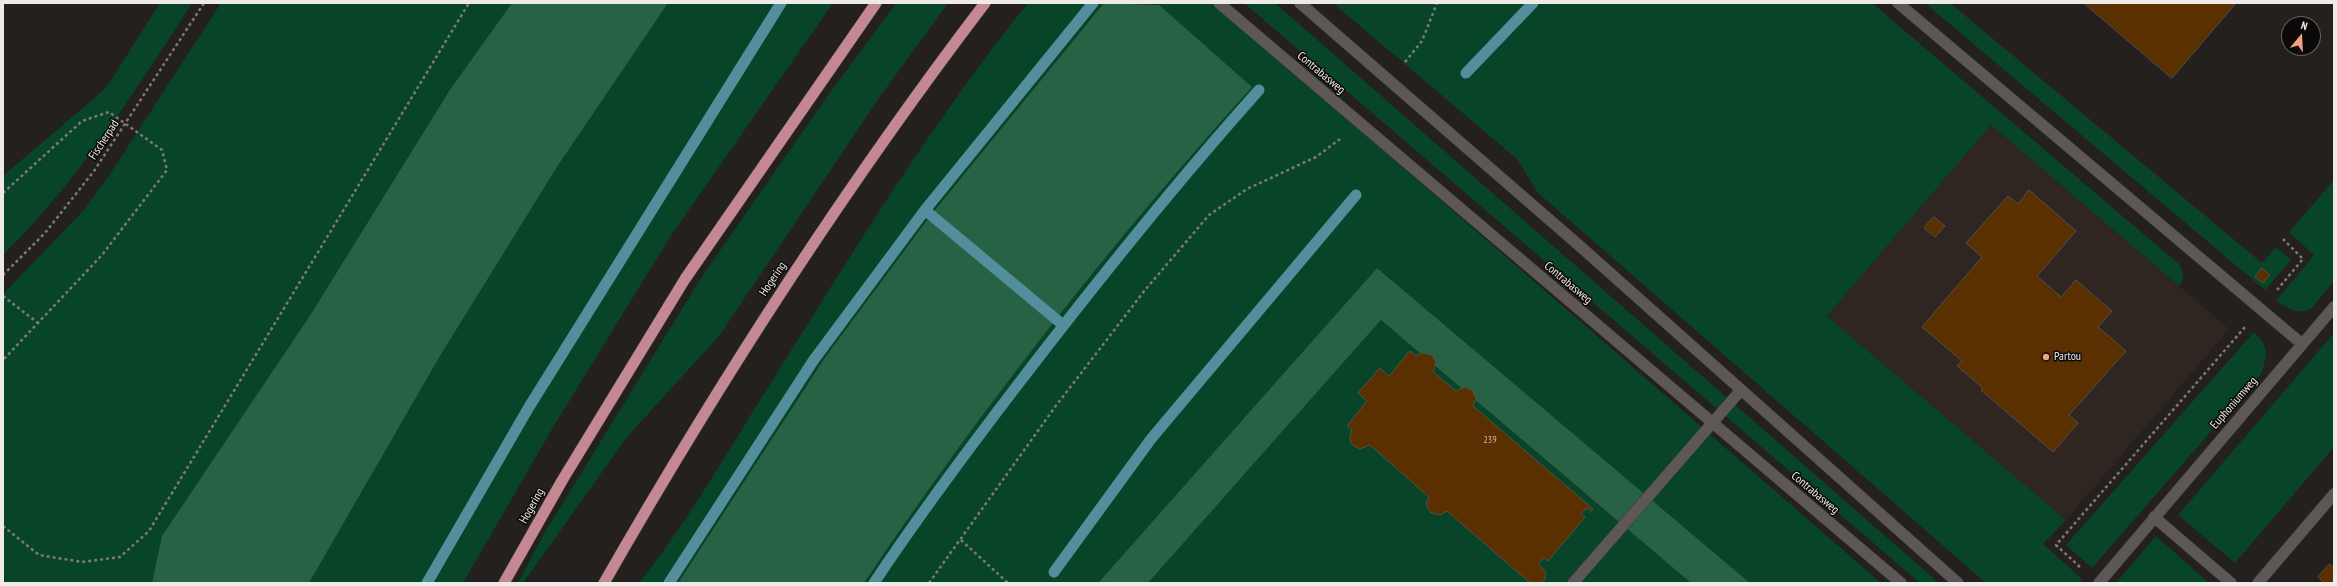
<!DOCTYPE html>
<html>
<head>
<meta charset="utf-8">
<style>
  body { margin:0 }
  #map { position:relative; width:2337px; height:586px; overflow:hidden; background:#24201e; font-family:"PT Sans Narrow",sans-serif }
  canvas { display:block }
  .frame { position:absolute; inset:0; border:4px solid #edeae8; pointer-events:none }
  .north { position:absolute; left:2281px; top:16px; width:40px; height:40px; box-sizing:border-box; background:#0c0a09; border:1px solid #666462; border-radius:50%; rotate:18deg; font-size:11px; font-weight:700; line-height:16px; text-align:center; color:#edeae8 }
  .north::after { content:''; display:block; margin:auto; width:14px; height:18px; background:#f1a17d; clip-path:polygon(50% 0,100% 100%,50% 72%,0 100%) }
</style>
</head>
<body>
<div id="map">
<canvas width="2337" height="586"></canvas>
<div class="frame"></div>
<div class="north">N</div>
</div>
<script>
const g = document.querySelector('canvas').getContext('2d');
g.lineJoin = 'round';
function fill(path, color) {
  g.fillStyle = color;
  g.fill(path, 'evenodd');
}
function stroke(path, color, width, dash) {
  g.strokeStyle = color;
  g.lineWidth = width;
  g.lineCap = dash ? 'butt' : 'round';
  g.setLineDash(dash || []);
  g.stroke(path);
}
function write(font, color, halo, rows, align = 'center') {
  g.font = font + ' "PT Sans Narrow",sans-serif';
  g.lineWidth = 3;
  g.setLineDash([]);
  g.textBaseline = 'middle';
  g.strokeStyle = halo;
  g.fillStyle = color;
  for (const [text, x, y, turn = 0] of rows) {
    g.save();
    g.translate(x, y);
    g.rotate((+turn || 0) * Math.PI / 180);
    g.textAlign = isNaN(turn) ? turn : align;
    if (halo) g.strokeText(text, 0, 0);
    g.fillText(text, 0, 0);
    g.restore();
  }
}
fill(new Path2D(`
  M 1991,125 L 2229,329 L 2066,520 L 1827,316 Z`), '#302621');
fill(new Path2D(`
  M 160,3 L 192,3 C 135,92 79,180 3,255 L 3,176 L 106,88 Z
  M 221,3 L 512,3 L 451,88 L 309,317 L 163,536 L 152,583 L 3,583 L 3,294 L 84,210 L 112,171 Z
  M 668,3 L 833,3 L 670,237 L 552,429 L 463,583 L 309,583 L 440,356 L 557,167 Z
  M 896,3 L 948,3 L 879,98 L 719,336 L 627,437 L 523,583 L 518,583 L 542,537 L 701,278 L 824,101 Z
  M 1028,3 L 1104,3 L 930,216 L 826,356 L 678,583 L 639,583 C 689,520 729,449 772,381 C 853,252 932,122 1028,3 Z
  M 1155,3 L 1214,3 L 1881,583 L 1750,583 L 1377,268 L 1098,583 L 864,583 C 981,409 1111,243 1251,87 Z
  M 1244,3 L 1275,3 L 1939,583 L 1920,583 Z
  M 1333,3 L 1872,3 L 2180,265 C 2184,274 2185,279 2179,286 L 1991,125 L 1827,316 L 2066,520 L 2043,544 L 2082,579 L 2079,583 L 1986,583 L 1537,192 L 1518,160 Z
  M 1925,3 L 1950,3 L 2262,263 L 2276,247 L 2291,260 L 2265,290 Z
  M 2334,180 L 2334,281 L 2312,308 L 2305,311 L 2294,311 L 2276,301 L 2314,255 L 2289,232 Z
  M 1381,320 L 1691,583 L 1148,583 Z
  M 2254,332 C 2269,347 2268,354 2261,374 L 2092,568 L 2066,545 Z
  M 2334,333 L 2334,447 L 2235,563 L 2178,515 Z
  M 2156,536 L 2209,583 L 2116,583 Z`), '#084428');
fill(new Path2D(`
  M 512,3 L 668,3 L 557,167 L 440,356 L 309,583 L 152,583 L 162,536 L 309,317 L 451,88 Z
  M 1104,3 L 1159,5 L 1252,87 C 1111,243 981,409 864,583 L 678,583 L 826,356 L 930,216 Z
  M 1377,268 L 1750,583 L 1691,583 L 1381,320 L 1148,583 L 1098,583 Z`), '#266243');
stroke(new Path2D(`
  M 1466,73 L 1533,3
  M 925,210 L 1063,325
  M 1054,572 L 1151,439 L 1356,195
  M 427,583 L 529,407 L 781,3
  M 669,583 L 813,361 L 925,210 L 1093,3
  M 874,583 C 919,515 967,451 1016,387 C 1094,285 1174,185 1259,90`), '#528e9c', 11);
const building = new Path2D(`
  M 2084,3 L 2236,3 L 2172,78 Z
  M 2029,190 L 2076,231 L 2037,276 L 2061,297 L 2076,280 L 2112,311 L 2098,327 L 2126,351 L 2069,415 L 2078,423 L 2053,452 L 1981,390 L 1983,388 L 1957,366 L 1962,361 L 1922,327 L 1982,257 L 1966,243 L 2008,196 L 2018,204 Z
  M 1934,217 L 1945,226 L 1935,237 L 1924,228 Z
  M 2262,268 L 2270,275 L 2263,283 L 2255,277 Z
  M 1410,351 L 1416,356 L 1422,353 L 1432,355 L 1436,362 L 1433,372 L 1456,391 L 1465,387 L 1472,390 L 1476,399 L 1473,406 L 1593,509 L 1591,511 L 1587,508 L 1581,513 L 1585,517 L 1548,561 L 1544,558 L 1538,563 L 1546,573 L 1545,579 L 1541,583 L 1529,582 L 1447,511 L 1440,515 L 1430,512 L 1426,503 L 1429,497 L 1370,445 L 1360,449 L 1351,444 L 1350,437 L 1352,430 L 1347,426 L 1367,401 L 1358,393 L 1380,368 L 1389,376 Z
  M 2330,564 L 2334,568 L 2334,583 L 2324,583 L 2318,577 Z`);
fill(building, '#5a3000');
stroke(building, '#534f4c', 1);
const service = new Path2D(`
  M 1898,3 L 2302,344
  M 1573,583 L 1741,390`);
const minor = new Path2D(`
  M 2154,517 L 2231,583
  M 2258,583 L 2334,494`);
const tertiary = new Path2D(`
  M 1219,3 L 1901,583
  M 1300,3 L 1582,248 L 1958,583
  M 2099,583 L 2334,307`);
const trunk = new Path2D(`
  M 504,583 L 563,479 L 685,279 L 876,3
  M 604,583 C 719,382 844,188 985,3`);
stroke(service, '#3e3b39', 12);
stroke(minor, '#3e3b39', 12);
stroke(tertiary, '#3e3b39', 12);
stroke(trunk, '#3e3b39', 12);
stroke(new Path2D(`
  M 1405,62 L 1422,41 L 1437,3
  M 3,193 L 82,121 L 109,112 L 162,150 L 167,170 L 102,255 L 3,360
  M 3,275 L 45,233 L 94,171 L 204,3
  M 2277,290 L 2303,259 L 2283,239
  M 3,296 L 38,323
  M 3,526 L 39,555 L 82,562 L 120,557 L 149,531 L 469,3
  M 961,540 L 1008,583
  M 2080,567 L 2056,545 L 2245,327
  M 929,583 L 1055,407 L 1145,290 L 1209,215 L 1247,189 L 1316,157 L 1340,139`), '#7c7977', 2.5, [3, 3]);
stroke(service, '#5d5855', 11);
stroke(minor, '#5d5855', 11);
stroke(tertiary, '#5d5855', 11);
stroke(trunk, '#c48892', 11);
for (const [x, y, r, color] of [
  [2046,357,4,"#f1a17d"]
]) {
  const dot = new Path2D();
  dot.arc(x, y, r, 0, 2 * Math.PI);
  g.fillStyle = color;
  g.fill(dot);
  stroke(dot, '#0c0a09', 1.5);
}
write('10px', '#c8bcae', null, [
  ["239",1490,440]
]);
write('12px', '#edeae8', '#0c0a09', [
  ["Contrabasweg",1321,73,40],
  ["Fischerpad",104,140,-57],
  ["Hogering",773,279,-56],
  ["Contrabasweg",1568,283,40],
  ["Euphoniumweg",2234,403,-49],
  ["Contrabasweg",1815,493,40],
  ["Hogering",532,506,-61]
]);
write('12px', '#edeae8', '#0c0a09', [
  ["Partou",2054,357]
], 'left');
</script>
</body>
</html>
